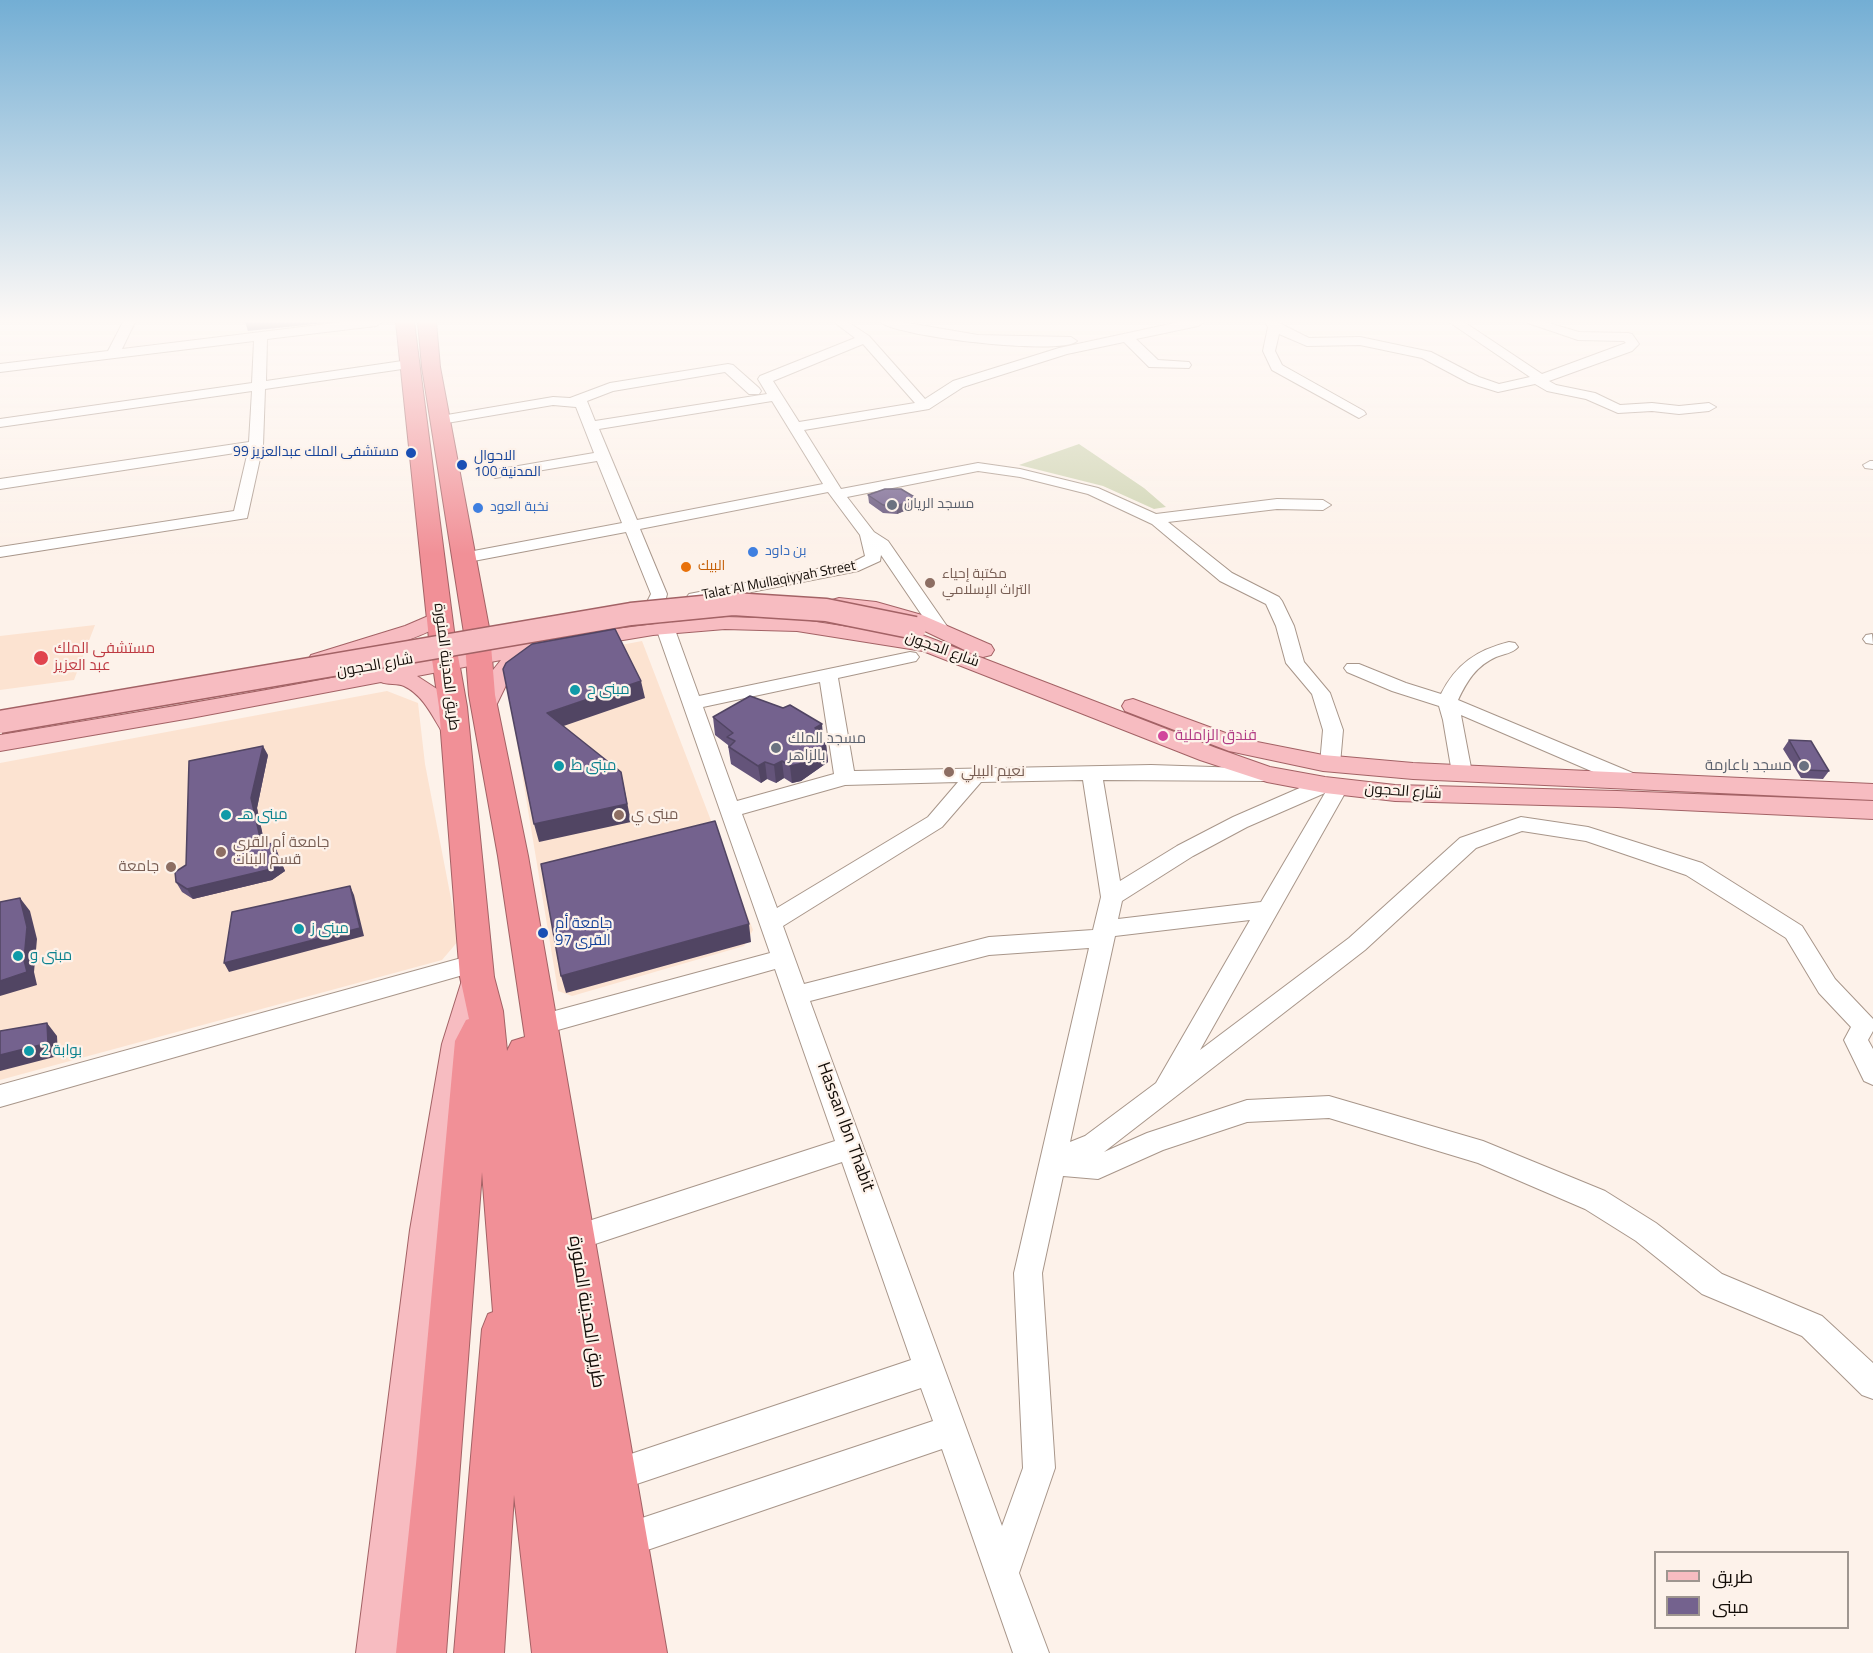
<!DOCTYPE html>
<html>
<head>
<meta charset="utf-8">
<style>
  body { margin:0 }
  #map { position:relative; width:1873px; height:1653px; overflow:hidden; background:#fdf2ea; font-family:"Titillium Web",Cairo,sans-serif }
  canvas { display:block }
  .legend { position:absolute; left:1654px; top:1551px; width:195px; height:78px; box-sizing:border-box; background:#fdf2ea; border:2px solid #9f9690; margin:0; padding:8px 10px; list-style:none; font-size:18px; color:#130d08 }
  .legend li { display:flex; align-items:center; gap:12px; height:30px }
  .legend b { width:30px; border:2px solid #9f9690 }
</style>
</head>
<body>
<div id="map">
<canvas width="1873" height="1653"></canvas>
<ul class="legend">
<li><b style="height:8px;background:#f7bcc1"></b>طريق</li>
<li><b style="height:16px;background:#74628e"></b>مبنى</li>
</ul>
</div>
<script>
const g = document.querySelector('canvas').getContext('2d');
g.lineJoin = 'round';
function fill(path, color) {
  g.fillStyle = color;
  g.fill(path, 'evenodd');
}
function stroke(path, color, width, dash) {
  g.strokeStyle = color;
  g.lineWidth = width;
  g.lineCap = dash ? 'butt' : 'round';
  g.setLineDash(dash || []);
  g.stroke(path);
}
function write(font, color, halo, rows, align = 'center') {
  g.font = font + ' "Titillium Web",Cairo,sans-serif';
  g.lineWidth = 4.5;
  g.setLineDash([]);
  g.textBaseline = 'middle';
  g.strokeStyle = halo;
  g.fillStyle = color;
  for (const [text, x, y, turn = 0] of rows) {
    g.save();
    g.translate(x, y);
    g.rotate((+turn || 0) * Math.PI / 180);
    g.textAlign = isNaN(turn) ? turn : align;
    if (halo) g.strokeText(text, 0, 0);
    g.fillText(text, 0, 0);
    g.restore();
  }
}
fill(new Path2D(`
  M 95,625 L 74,680 L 0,690 L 0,636 Z
  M 642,641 L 753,930 L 744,946 L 572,996 L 558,991 L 507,683 L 537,661 Z
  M 387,691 L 418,703 L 425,764 L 459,940 L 442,960 L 0,1080 L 0,763 Z`), '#fce3d1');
fill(new Path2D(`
  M 1079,444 L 1144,488 L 1166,507 L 1154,509 L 1103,486 L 1019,465 Z`), '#cfd4b2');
const minor = new Path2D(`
  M 123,322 L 135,322 L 122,349 L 343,322 L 382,322 L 376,326 L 267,339 L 266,381 L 409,360 L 416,364 L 409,368 L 265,389 L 263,445 L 247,518 L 0,557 L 0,547 L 234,511 L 248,451 L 0,489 L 0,479 L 249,442 L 252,391 L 0,427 L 0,419 L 252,383 L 254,341 L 0,372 L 0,364 L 108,351 Z
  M 834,322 L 848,322 L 869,336 L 925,399 L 953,381 L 1059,348 L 1179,322 L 1204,322 L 1198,326 L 1136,339 L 1158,360 L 1189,362 L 1191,365 L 1189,368 L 1149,367 L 1124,342 L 1067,354 L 963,387 L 929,409 L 804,430 L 841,489 L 978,463 L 1020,469 L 1098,488 L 1156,514 L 1277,499 L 1323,500 L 1331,505 L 1323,510 L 1277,509 L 1168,522 L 1232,573 L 1279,597 L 1282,601 L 1294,626 L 1304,662 L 1330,693 L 1343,730 L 1340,764 L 1337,769 L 1330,771 L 1323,769 L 1320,764 L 1323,730 L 1312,694 L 1286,663 L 1276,626 L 1266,604 L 1220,581 L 1152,524 L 1088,494 L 1020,477 L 978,471 L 847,497 L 874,532 L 888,541 L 951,632 L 948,636 L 936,636 L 881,555 L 880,561 L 858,571 L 695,603 L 689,602 L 686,598 L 689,594 L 853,562 L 865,556 L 860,535 L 828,492 L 640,529 L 667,594 L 665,602 L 699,696 L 910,652 L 916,653 L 919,657 L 916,661 L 838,678 L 854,771 L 1151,765 L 1274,769 L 1277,774 L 1274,779 L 1267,781 L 1103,780 L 1120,881 L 1177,846 L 1233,817 L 1318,780 L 1325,778 L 1346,781 L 1349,786 L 1200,1050 L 1349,938 L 1460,838 L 1521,817 L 1588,827 L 1702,863 L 1802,926 L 1835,979 L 1873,1019 L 1873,1031 L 1868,1040 L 1873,1049 L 1873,1085 L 1864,1081 L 1844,1040 L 1851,1027 L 1819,993 L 1786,938 L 1686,875 L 1586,841 L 1522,831 L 1476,848 L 1365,950 L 1104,1152 L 1147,1133 L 1247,1100 L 1329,1096 L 1483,1141 L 1605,1191 L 1656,1223 L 1722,1274 L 1822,1316 L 1873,1363 L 1873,1399 L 1862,1395 L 1802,1336 L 1702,1294 L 1636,1241 L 1585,1209 L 1478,1163 L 1329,1118 L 1247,1122 L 1163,1150 L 1098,1179 L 1063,1176 L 1042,1273 L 1055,1468 L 1019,1573 L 1049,1653 L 1013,1653 L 942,1449 L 624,1558 L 612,1553 L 607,1541 L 612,1529 L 624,1524 L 933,1421 L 921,1388 L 613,1492 L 602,1487 L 597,1476 L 602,1465 L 613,1460 L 911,1360 L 842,1162 L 574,1251 L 564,1247 L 560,1238 L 564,1229 L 835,1141 L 775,969 L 540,1035 L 531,1032 L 528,1025 L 531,1018 L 540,1015 L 770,953 L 647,602 L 651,594 L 626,532 L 463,563 L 455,558 L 463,553 L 622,523 L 597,461 L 495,478 L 488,474 L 495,470 L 594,453 L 576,407 L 553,405 L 441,424 L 434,420 L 441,416 L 553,397 L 570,398 L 610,383 L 728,364 L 733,365 L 759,388 L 761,391 L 759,394 L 749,394 L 725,372 L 613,391 L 587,401 L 595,421 L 767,394 L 758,379 L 760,376 L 855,338 ZM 863,344 L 915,403 L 799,422 L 773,381 ZM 772,401 L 823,484 L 637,520 L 599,429 ZM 820,682 L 834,774 L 737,801 L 703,707 ZM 1083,780 L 1101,897 L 1093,930 L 989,937 L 804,984 L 783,926 L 942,827 L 981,782 ZM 958,782 L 928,817 L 777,908 L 742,814 L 845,785 ZM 1325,793 L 1261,902 L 1118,919 L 1122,901 L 1193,856 L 1247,827 ZM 1250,920 L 1156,1083 L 1085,1136 L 1070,1142 L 1115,936 ZM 1089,948 L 1014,1273 L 1023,1468 L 1002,1526 L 810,1001 L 989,955 Z
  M 880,322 L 902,322 L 978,335 L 1071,337 L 1077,341 C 1062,356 898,337 880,322 Z
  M 1265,322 L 1277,322 L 1309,338 L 1360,337 L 1431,352 L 1479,377 L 1499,384 L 1530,377 L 1449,322 L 1464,322 L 1542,374 L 1626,343 L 1624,341 L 1578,340 L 1525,322 L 1545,322 L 1579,332 L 1628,333 L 1632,334 L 1639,344 L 1632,351 L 1549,381 L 1556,385 L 1595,393 L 1620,405 L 1652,403 L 1679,406 L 1709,403 L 1716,407 L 1709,411 L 1679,414 L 1652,411 L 1618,413 L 1586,399 L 1547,391 L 1535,384 L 1498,392 L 1469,383 L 1422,358 L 1360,345 L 1307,346 L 1279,334 L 1275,351 L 1282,365 L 1364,411 L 1366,414 L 1359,418 L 1272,370 L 1263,351 L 1268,327 Z
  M 1870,461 L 1873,461 L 1873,469 L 1865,468 L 1863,465 Z
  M 1872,634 L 1873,644 L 1866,643 L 1863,639 L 1866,635 Z
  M 1509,642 L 1515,643 L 1518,647 C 1513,653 1504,654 1496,657 C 1476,666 1467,681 1458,700 L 1640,776 L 1643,781 L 1640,786 L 1633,788 L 1626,786 L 1461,715 L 1472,773 L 1469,778 L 1462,780 L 1455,778 L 1452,773 L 1443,720 L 1439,706 L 1392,691 L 1347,672 L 1344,668 L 1347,664 L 1359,664 L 1406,683 L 1441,694 C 1456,664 1477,650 1509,642 Z
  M 476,954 L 484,957 L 488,963 L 484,969 L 0,1107 L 0,1085 Z`);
const major = new Path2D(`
  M 839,598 L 876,602 L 922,615 L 991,645 L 994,650 L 991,655 L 983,657 L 975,655 L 908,623 L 875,614 L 832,608 L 829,604 L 832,600 Z
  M 440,611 L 447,613 L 451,617 C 437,636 345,660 319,667 L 311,665 L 308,660 L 311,655 L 405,626 Z
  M 725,617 L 797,619 L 894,634 L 904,630 L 912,631 L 1216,748 L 1270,767 L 1325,777 L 1395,785 L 1617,791 L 1873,801 L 1873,819 L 1617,807 L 1395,801 L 1325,793 L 1267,782 L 1200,760 L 923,651 L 797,631 L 725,629 L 653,635 L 539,654 L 520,666 L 510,677 L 493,712 L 485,714 L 477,712 L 474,707 L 485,680 L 501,660 L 417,676 L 437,689 L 466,733 L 462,738 L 454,741 L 446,738 C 434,720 425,696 404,686 C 397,683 388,685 381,682 L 191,718 L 0,751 L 0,735 C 118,716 236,696 353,674 C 476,651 600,627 725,617 Z
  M 1133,699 L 1242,739 L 1323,755 L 1413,763 L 1873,784 L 1873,800 L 1413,779 L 1323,771 L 1229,751 L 1125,711 L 1122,706 L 1125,701 Z
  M 477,966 L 487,969 L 491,977 L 472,1044 L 444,1230 L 398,1653 L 356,1653 L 410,1230 L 442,1044 L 463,977 L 467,969 Z`);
const highway = new Path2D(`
  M 396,322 L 414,322 L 455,639 L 467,707 L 494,977 L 503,1011 L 507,1051 L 512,1041 L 525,1037 L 498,856 L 469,695 L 464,633 L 422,367 L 418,322 L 436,322 L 440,367 L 490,633 L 495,695 L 528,856 L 667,1653 L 532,1653 L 514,1495 L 504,1653 L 454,1653 L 482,1329 L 488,1314 L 493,1312 L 482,1172 L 446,1653 L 396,1653 L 416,1464 L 455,1041 L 466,1020 L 469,1019 L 460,977 L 439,707 L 429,639 Z`);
stroke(minor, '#a8968a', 2);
stroke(major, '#a36265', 2);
stroke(highway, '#a36265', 2);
fill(minor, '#fff');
fill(major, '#f7bcc1');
fill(highway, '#f19097');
const majorBridge = new Path2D(`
  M 0,722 L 631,614 L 733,604 L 826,610 L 915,628`);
stroke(majorBridge, '#a36265', 25, []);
stroke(majorBridge, '#f7bcc1', 22);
fill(new Path2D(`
  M 868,495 L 916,506 L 897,514 L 883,513 L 869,503 Z
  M 713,717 L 822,724 L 823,742 L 826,744 L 828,762 L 801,781 L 792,783 L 784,778 L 776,783 L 767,779 L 761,783 L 731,764 L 728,745 L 715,735 Z
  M 1789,740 L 1829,771 L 1823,779 L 1801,778 L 1783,749 Z
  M 268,755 L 257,808 L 265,845 L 273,843 L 285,871 L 272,880 L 193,899 L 182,892 L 176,882 L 186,865 Z`), '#64547a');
fill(new Path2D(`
  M 245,322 L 334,322 L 248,331 Z
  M 916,498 L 916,506 L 897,514 L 897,506 Z
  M 641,681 L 645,698 L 552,730 L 547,713 Z
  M 822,724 L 823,747 L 826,744 L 828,762 L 801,781 L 792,783 L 790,766 L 815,728 Z
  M 263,746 L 268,755 L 257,808 L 267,856 L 262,846 L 251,798 Z
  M 782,761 L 784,778 L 776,783 L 774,765 Z
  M 765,762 L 767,779 L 761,783 L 758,766 Z
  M 621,772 L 631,822 L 539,842 L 534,824 Z
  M 273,843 L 285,871 L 272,880 L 193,899 L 187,889 Z
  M 350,886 L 354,895 L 364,936 L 229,972 L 224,963 Z
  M 20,898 L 30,911 L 37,939 L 34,972 L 37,985 L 0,996 L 0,981 Z
  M 749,924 L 751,942 L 566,993 L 561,976 Z
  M 47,1023 L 57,1036 L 58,1056 L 0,1071 L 0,1055 Z`), '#514563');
const building = new Path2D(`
  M 885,489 L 901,489 L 916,498 L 897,506 L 883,505 L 868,495 Z
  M 615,629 L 641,681 L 547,713 L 621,772 L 627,804 L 534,824 L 503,669 L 506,663 L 532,644 Z
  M 750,696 L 783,708 L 790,705 L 822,724 L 815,728 L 822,733 L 816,739 L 826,744 L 799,764 L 790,766 L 782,761 L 774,765 L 765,762 L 758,766 L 729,747 L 735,741 L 727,737 L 733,733 L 713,717 Z
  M 1789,740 L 1811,741 L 1829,771 L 1806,770 Z
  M 263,746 L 251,798 L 262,846 L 273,843 L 280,861 L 267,870 L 187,889 L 176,882 L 175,872 L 186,865 L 189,761 Z
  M 715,821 L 749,924 L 561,976 L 541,864 Z
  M 350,886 L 360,928 L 224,963 L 232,912 Z
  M 20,898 L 27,927 L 24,960 L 27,972 L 0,981 L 0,902 Z
  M 47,1023 L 48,1043 L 0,1055 L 0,1031 Z`);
fill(building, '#74628e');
stroke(building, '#514563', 1.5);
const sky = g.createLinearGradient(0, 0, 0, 554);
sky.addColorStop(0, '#73aed4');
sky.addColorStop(0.58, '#fef9f6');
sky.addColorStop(1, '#fef9f600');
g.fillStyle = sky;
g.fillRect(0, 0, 1873, 554);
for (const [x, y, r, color] of [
  [411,453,6,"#1a4fb4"],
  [462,465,6,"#1a4fb4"],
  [892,505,6,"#6b7280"],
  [478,508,6,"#3f7fe0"],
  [753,552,6,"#3f7fe0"],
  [686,567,6,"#e8710a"],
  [930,583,6,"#8d6e63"],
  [41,658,8,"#e0444e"],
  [575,690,6,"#0f9aa8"],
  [1163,736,6,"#d1479c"],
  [776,748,6,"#6b7280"],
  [559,766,6,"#0f9aa8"],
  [1804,766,6,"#6b7280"],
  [949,772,6,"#8d6e63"],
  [226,815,6,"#0f9aa8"],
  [619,815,6,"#8d6e63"],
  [221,852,6,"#8d6e63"],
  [171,867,6,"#8d6e63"],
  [299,929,6,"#0f9aa8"],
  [543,933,6,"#1a4fb4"],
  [18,956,6,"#0f9aa8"],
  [29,1051,6,"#0f9aa8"]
]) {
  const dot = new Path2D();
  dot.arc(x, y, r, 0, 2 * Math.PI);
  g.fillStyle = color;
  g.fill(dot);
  stroke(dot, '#fdf2ea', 2);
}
write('14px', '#164399', '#fdf2ea', [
  ["مستشفى الملك عبدالعزيز 99",399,453],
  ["الاحوال",474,457,"left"],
  ["المدنية 100",474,473,"left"]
], 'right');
write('14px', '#5b616d', '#fdf2ea', [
  ["مسجد الريان",904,505]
], 'left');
write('14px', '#366cbe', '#fdf2ea', [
  ["نخبة العود",490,508],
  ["بن داود",765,552]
], 'left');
write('14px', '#c56008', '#fdf2ea', [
  ["البيك",698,567]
], 'left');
write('14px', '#785e54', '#fdf2ea', [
  ["مكتبة إحياء",942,575],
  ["التراث الإسلامي",942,591]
], 'left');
write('14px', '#130d08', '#fdf2ea', [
  ["Talat Al Mullaqiyyah Street",779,581,-11]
]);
write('15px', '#be3a42', '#fdf2ea', [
  ["مستشفى الملك",54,649],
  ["عبد العزيز",54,666]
], 'left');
write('15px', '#130d08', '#fdf2ea', [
  ["شارع الحجون",942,650,20],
  ["شارع الحجون",375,666,-10],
  ["طريق المدينة المنورة",446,667,83],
  ["شارع الحجون",1403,792,4]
]);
write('15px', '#0d838f', '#fdf2ea', [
  ["مبنى ح",587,690],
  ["مبنى ط",571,766],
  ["مبنى هـ",238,815],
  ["مبنى ز",311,929],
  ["مبنى و",30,956],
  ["بوابة 2",41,1051]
], 'left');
write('15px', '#b23c85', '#fdf2ea', [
  ["فندق الزاملية",1175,736]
], 'left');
write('15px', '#5b616d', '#fdf2ea', [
  ["مسجد الملك",788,739],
  ["بالزاهر",788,756],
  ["مسجد باعارمة",1792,766,"right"]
], 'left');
write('15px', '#785e54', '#fdf2ea', [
  ["نعيم البيلي",961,772],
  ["مبنى ي",631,815],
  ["جامعة أم القرى",233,843],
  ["قسم البنات",233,860],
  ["جامعة",159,867,"right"]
], 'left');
write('15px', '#164399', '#fdf2ea', [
  ["جامعة أم",555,924],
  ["القرى 97",555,941]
], 'left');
write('18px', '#130d08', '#fdf2ea', [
  ["Hassan Ibn Thabit",845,1127,70],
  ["طريق المدينة المنورة",586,1312,81]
]);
</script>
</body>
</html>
